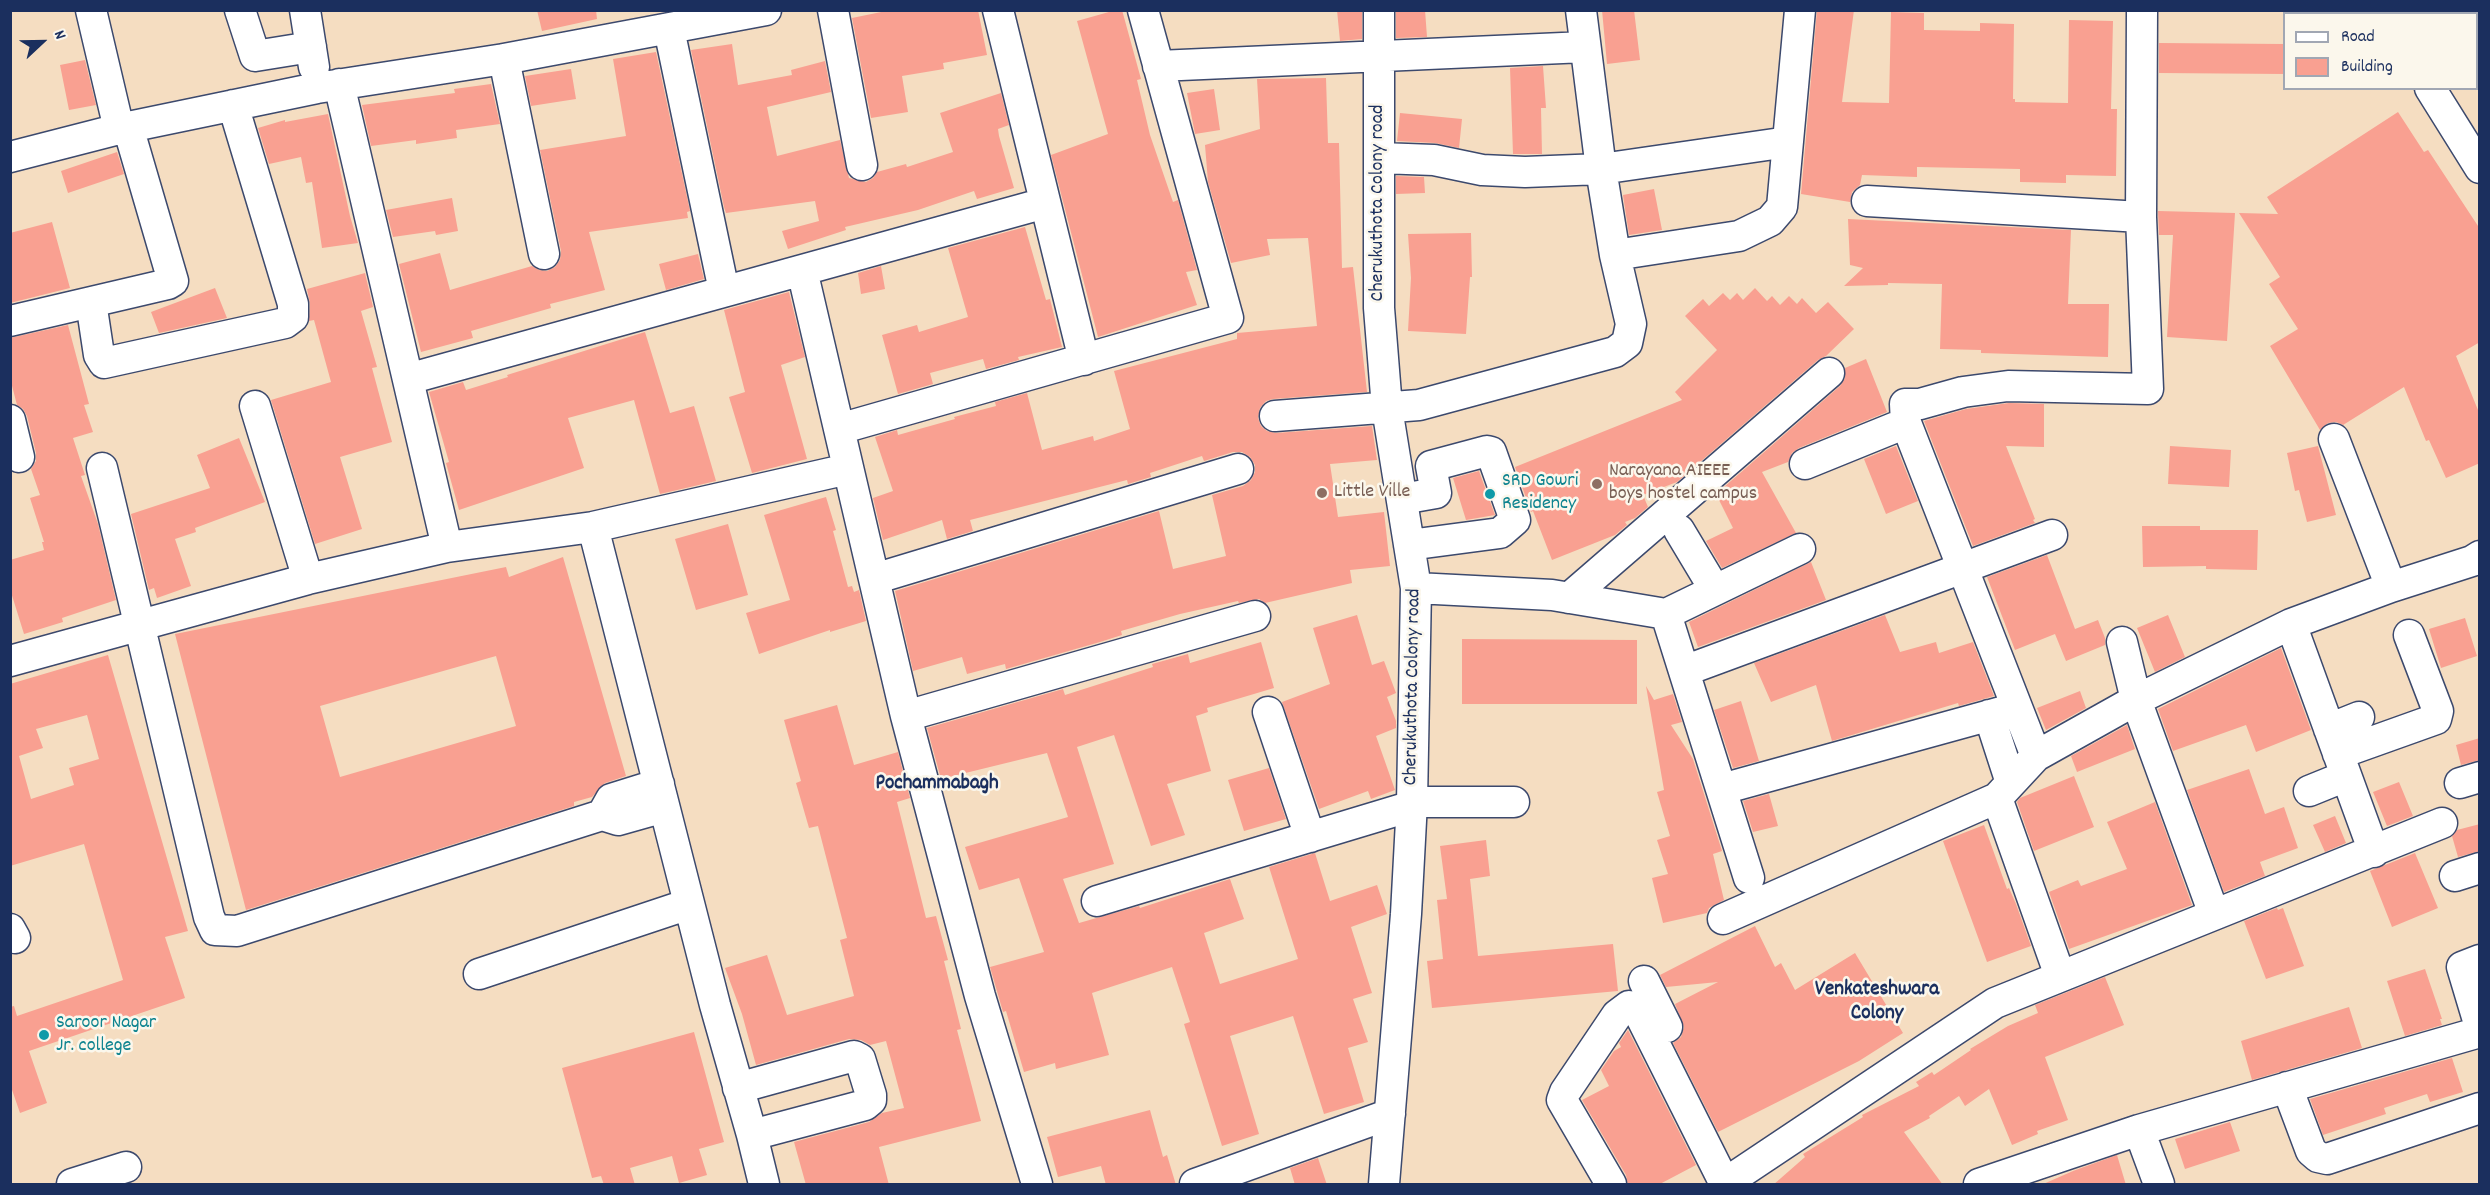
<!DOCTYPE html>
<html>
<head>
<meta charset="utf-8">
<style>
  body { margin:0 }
  #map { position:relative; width:2490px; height:1195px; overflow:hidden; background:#f5ddc1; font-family:Dekko,sans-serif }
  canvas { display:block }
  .frame { position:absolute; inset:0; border:12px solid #1b2f5e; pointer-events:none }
  .legend { position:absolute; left:2283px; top:12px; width:195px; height:78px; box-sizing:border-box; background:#fbf7ec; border:2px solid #a1a7b3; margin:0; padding:8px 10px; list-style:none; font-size:18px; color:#1b2f5e }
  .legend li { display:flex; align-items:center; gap:12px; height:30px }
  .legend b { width:30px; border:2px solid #a1a7b3 }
  .north { position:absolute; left:12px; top:12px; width:60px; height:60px; -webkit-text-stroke:4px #fbf7ec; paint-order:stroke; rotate:68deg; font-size:16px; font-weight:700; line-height:24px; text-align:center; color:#1b2f5e }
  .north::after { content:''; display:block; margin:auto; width:21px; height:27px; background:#1b2f5e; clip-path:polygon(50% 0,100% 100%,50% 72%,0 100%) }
</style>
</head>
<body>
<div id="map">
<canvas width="2490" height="1195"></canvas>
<div class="frame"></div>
<ul class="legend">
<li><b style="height:8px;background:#fff"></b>Road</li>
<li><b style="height:16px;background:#f9a091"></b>Building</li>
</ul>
<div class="north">N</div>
</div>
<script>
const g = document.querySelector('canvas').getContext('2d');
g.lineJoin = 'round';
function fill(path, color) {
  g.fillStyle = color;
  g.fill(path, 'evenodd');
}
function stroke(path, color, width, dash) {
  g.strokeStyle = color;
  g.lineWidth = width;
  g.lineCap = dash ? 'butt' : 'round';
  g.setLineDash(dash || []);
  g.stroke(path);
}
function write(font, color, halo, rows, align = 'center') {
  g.font = font + ' Dekko,sans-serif';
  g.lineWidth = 5;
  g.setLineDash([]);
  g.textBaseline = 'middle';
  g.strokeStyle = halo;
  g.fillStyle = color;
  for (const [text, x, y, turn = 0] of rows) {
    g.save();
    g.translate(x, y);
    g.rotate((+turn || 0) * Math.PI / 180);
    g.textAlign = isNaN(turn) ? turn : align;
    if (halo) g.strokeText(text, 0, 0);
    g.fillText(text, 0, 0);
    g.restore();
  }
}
fill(new Path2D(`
  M 537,10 L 596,10 L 597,19 L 542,31 Z
  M 891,10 L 978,10 L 987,55 L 943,63 L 944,69 L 902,76 L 908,112 L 871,118 L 852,18 Z
  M 1116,10 L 1122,10 L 1141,79 L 1137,80 L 1150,135 L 1173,202 L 1178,200 L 1197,270 L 1186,272 L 1197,305 L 1098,337 L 1051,155 L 1108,134 L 1077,21 Z
  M 1337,10 L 1362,10 L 1362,39 L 1340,41 Z
  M 1396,10 L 1425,10 L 1427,37 L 1396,38 Z
  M 1602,10 L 1634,10 L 1640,60 L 1607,64 Z
  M 1817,10 L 1854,10 L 1842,102 L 1889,103 L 1891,12 L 1924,13 L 1924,30 L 1980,31 L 1980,23 L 2014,24 L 2013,99 L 2015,99 L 2015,102 L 2068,103 L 2069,20 L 2113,21 L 2111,109 L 2117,109 L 2116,176 L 2066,175 L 2066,183 L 2020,182 L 2020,169 L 1917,167 L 1917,177 L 1862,175 L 1860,185 L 1852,192 L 1850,202 L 1801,194 Z
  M 2159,43 L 2284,44 L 2284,74 L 2159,73 Z
  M 732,44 L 738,85 L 792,75 L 791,70 L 825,61 L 831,92 L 767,107 L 777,156 L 840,140 L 849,178 L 866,182 L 873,178 L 877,172 L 906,164 L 907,167 L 953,152 L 940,113 L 1001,93 L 1009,125 L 998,129 L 999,136 L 1014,188 L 977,199 L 974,191 L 918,210 L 845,227 L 846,230 L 788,249 L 782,231 L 819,221 L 815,201 L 726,213 L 724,207 L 691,50 Z
  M 656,52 L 690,211 L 687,212 L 688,218 L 589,232 L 605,290 L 550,304 L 551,308 L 471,331 L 473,338 L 421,352 L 399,264 L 440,253 L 450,290 L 532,266 L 539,270 L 547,271 L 555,267 L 560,260 L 561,251 L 540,150 L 626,136 L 613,59 Z
  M 85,60 L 96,105 L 69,110 L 60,65 Z
  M 1543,66 L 1546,108 L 1541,108 L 1542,154 L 1513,154 L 1510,68 Z
  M 571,69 L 576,99 L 531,106 L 525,76 Z
  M 1326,78 L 1328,143 L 1339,143 L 1342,268 L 1353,267 L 1367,392 L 1273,399 L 1266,401 L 1260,408 L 1258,418 L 1261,426 L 1267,431 L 1276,433 L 1372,426 L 1377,460 L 1330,464 L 1338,517 L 1384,512 L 1390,566 L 1350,570 L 1352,583 L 1265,603 L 1259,599 L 1239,603 L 1238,601 L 1180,614 L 1121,631 L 1122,635 L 1100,642 L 1006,669 L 1005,664 L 967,674 L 962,657 L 913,671 L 895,591 L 1159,511 L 1173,569 L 1226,556 L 1212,495 L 1243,486 L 1251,480 L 1255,472 L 1255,465 L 1250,457 L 1242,452 L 1233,452 L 1204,461 L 1202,456 L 1150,473 L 1151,477 L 1128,484 L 1127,480 L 970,520 L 973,531 L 947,539 L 942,520 L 883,540 L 873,498 L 893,491 L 875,437 L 897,430 L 898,435 L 955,419 L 954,417 L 996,406 L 995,402 L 1027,393 L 1042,450 L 1093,436 L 1094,441 L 1130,429 L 1114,371 L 1237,339 L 1237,333 L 1317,326 L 1308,238 L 1267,239 L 1270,255 L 1231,263 L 1208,182 L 1205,145 L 1260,129 L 1257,79 Z
  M 491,84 L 500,124 L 456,130 L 457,138 L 416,144 L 416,140 L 371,146 L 362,105 L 455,93 L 454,89 Z
  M 1214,89 L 1220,130 L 1195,134 L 1187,93 Z
  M 2398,112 L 2424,152 L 2428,150 L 2480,229 L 2480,342 L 2456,356 L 2480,415 L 2480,463 L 2446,478 L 2429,440 L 2426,441 L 2404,387 L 2343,425 L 2336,422 L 2328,423 L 2320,430 L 2270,346 L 2298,329 L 2269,284 L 2280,277 L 2239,213 L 2278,214 L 2267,197 Z
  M 1400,113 L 1462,119 L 1459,148 L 1435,143 L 1397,141 Z
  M 328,114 L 350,216 L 358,243 L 322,248 L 312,182 L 306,183 L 301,157 L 269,164 L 258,128 L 285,120 L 285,122 Z
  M 117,152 L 124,174 L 68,193 L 61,171 Z
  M 1396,176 L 1424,177 L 1425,193 L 1396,194 Z
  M 1654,189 L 1662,230 L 1629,235 L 1623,195 Z
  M 452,198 L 458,231 L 436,235 L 435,231 L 393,237 L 386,210 Z
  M 2158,211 L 2235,213 L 2227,341 L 2167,337 L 2173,235 L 2159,235 Z
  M 1848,219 L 2071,230 L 2068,304 L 2109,304 L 2108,357 L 1981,353 L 1981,350 L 1940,349 L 1942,284 L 1888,283 L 1888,285 L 1844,286 L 1863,268 L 1850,265 Z
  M 52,222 L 70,288 L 10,303 L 10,233 Z
  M 1025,227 L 1046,300 L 1050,299 L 1062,347 L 1018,357 L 1019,360 L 986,369 L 983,359 L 930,373 L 933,384 L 898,394 L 882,335 L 917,325 L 919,332 L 968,317 L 948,248 Z
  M 1471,233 L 1472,277 L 1470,277 L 1466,334 L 1408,331 L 1411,278 L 1408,234 Z
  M 698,254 L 704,279 L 666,290 L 659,264 Z
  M 881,266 L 885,289 L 861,294 L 858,273 Z
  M 365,273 L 373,307 L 361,311 L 377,367 L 372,368 L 392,442 L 340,457 L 362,529 L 315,544 L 271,400 L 331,382 L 314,320 L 309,321 L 310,304 L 307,289 Z
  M 215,288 L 227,318 L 159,333 L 151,312 Z
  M 1755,288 L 1767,301 L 1772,296 L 1780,305 L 1789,296 L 1797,304 L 1802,298 L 1816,313 L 1828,302 L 1854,329 L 1826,356 L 1818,360 L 1677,482 L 1643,495 L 1648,507 L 1635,518 L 1625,522 L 1627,525 L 1615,535 L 1552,560 L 1533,511 L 1531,512 L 1515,467 L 1682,400 L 1675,392 L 1717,350 L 1685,316 L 1703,299 L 1709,306 L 1723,293 L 1730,300 L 1737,293 L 1743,300 Z
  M 789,292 L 805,357 L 781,365 L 807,459 L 752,473 L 729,397 L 745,392 L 724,310 Z
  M 68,325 L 89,404 L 84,405 L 93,432 L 73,438 L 85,475 L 81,476 L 98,524 L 116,600 L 62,618 L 63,622 L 24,634 L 10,589 L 10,560 L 44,550 L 42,542 L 44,542 L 30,498 L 40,495 L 31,469 L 36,461 L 36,453 L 27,416 L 23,409 L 17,405 L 10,378 L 10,338 Z
  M 645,332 L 670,413 L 694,406 L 716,481 L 660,494 L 634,400 L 568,418 L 584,468 L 459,510 L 446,463 L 449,462 L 429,392 L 463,382 L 466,390 L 508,377 L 507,375 Z
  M 1866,359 L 1887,412 L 1799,448 L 1792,453 L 1788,462 L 1762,472 L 1796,533 L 1722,568 L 1706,541 L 1733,528 L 1716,494 L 1840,386 L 1845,378 L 1845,368 Z
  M 2009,403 L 2044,404 L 2044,447 L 2006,446 L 2035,519 L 2033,520 L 2035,523 L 1973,546 L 1924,421 L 1966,409 Z
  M 239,438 L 265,502 L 195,528 L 196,532 L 175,539 L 191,586 L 157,598 L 154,588 L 149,590 L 131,514 L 210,488 L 197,455 Z
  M 1896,446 L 1918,501 L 1886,514 L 1864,459 Z
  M 2170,446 L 2231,450 L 2229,487 L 2168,484 Z
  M 2318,446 L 2336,515 L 2307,522 L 2299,490 L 2295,491 L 2287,453 Z
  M 1479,471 L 1495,515 L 1466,520 L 1453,478 Z
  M 826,497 L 836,530 L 833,531 L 848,587 L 852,586 L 854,592 L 859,590 L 866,621 L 830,632 L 830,630 L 759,654 L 746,613 L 790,600 L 764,515 Z
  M 728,524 L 748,595 L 696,610 L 675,539 Z
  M 2142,526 L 2200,526 L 2200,530 L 2258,530 L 2257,570 L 2206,569 L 2206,566 L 2143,567 Z
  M 2047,555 L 2075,629 L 2098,620 L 2105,638 L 2105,645 L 2066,661 L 2055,634 L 2015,650 L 1987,577 Z
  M 563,557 L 626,776 L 605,783 L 592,797 L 574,802 L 574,806 L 246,910 L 175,634 L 506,567 L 509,577 ZM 496,656 L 516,726 L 340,777 L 320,706 Z
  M 1811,562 L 1826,600 L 1698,647 L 1689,622 Z
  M 1357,615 L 1372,665 L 1384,661 L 1396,693 L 1387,697 L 1396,721 L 1396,728 L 1376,736 L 1395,790 L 1371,799 L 1368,791 L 1319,809 L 1282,702 L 1330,684 L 1313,628 Z
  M 1885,615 L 1900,652 L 1936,642 L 1939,653 L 1973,642 L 1994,696 L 1959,706 L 1958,703 L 1832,741 L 1816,685 L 1771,702 L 1754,663 Z
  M 2168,615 L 2185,657 L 2155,672 L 2137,628 Z
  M 2465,618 L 2477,656 L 2441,668 L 2429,629 Z
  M 1462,639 L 1637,640 L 1637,704 L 1462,704 Z
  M 1261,642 L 1274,688 L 1207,708 L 1208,712 L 1196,716 L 1211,771 L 1167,784 L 1185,835 L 1151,846 L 1114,735 L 1077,747 L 1114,864 L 1063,879 L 1079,923 L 1139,906 L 1140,908 L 1230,879 L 1244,919 L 1204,933 L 1220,984 L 1298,959 L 1269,867 L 1315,853 L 1330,901 L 1377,885 L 1387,914 L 1351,927 L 1372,993 L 1353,999 L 1368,1042 L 1348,1048 L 1364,1102 L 1324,1114 L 1293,1016 L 1230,1036 L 1259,1134 L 1222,1146 L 1184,1024 L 1190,1022 L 1172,967 L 1092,993 L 1109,1055 L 1056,1069 L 1055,1063 L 1024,1072 L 1006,1011 L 1003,1012 L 990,967 L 1044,952 L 1019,878 L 979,890 L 965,847 L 1068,817 L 1047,753 L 941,779 L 927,728 L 1063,689 L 1065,695 L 1153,667 L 1152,664 L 1188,654 L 1190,663 Z
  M 2281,648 L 2311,730 L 2256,752 L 2246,725 L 2173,751 L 2158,709 Z
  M 108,655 L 188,931 L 165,937 L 185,998 L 29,1051 L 47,1103 L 20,1113 L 10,1084 L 10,1007 L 14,1006 L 17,1016 L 123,980 L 84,844 L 10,866 L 10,684 ZM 87,715 L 99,759 L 69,768 L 74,785 L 31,799 L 19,756 L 43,748 L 36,729 Z
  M 1646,686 L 1654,700 L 1673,694 L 1682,722 L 1671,725 L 1693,759 L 1722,851 L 1713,854 L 1724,900 L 1709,908 L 1707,913 L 1663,923 L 1652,878 L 1668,874 L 1657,840 L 1670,836 L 1657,792 L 1664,790 Z
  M 2080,691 L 2086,708 L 2046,730 L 2037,708 Z
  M 1741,701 L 1759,761 L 1733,768 L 1714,710 Z
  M 837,705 L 854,765 L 898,752 L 910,798 L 897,802 L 926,918 L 936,916 L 948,960 L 944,961 L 961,1029 L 957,1030 L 981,1121 L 879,1147 L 889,1185 L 806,1185 L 794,1142 L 869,1122 L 882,1113 L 904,1108 L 886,1041 L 870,1045 L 861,1040 L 849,1039 L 756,1065 L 742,1014 L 725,968 L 767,955 L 787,1015 L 854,996 L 840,940 L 847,938 L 818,826 L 809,828 L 796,783 L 801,781 L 784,720 Z
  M 2127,725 L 2135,749 L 2077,772 L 2071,756 Z
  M 2480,738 L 2480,760 L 2461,765 L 2456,745 Z
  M 1269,768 L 1286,819 L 1244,831 L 1228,780 Z
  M 2249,769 L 2265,814 L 2284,807 L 2298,848 L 2260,862 L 2265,876 L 2224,892 L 2187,790 Z
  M 2074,776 L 2094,827 L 2034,851 L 2017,802 L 2020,798 Z
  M 2399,782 L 2413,816 L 2387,826 L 2373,792 Z
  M 1769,794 L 1778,826 L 1753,832 L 1743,801 Z
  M 2155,802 L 2192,905 L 2069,949 L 2049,892 L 2078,880 L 2081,886 L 2127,869 L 2107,822 Z
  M 2335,816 L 2346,843 L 2325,852 L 2313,825 Z
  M 2480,824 L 2480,851 L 2458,857 L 2452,836 L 2457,830 Z
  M 1984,825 L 2007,889 L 2009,888 L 2016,904 L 2031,946 L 1987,962 L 1943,841 Z
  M 1486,840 L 1490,876 L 1470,879 L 1478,956 L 1613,944 L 1618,991 L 1432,1008 L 1427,961 L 1443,959 L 1437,900 L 1447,899 L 1440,846 Z
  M 2415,853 L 2438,908 L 2392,927 L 2370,871 Z
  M 2277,908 L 2278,910 L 2283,908 L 2304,966 L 2266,979 L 2244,921 Z
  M 1755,926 L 1775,967 L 1781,963 L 1795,990 L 1855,953 L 1903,1033 L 1859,1061 L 1718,1132 L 1673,1043 L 1681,1037 L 1684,1027 L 1675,1004 L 1718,982 L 1666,987 L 1660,975 Z
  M 2425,969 L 2442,1019 L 2440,1019 L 2442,1025 L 2405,1036 L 2387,981 Z
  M 2105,977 L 2124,1025 L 2045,1057 L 2068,1120 L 2037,1131 L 2038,1134 L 2012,1145 L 1989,1089 L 1965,1106 L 1959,1096 L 1929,1116 L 1930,1118 L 1904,1132 L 1943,1185 L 1773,1185 L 1805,1157 L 1803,1154 L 1863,1117 L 1862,1115 L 1919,1086 L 1916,1082 L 1932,1072 L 1934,1075 L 1971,1050 L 1970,1049 L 2008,1026 L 2038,1013 L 2035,1005 Z
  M 2349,1007 L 2362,1048 L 2252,1080 L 2241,1041 Z
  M 1628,1030 L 1696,1165 L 1658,1185 L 1628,1185 L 1626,1175 L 1582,1100 L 1609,1086 L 1601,1070 L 1614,1051 L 1621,1047 L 1619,1043 Z
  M 694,1032 L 724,1142 L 699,1149 L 707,1175 L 679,1183 L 672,1156 L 630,1168 L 635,1185 L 604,1185 L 601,1176 L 592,1178 L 562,1068 Z
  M 2452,1058 L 2463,1092 L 2430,1102 L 2427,1094 L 2384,1108 L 2386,1114 L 2323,1135 L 2310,1099 Z
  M 1150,1110 L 1163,1157 L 1167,1155 L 1176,1185 L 1106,1185 L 1101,1166 L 1058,1177 L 1047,1137 Z
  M 2230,1122 L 2240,1151 L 2185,1169 L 2175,1139 Z
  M 2117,1155 L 2126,1185 L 2041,1185 L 2073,1171 Z
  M 1318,1158 L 1327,1185 L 1295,1185 L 1290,1168 Z`), '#f9a091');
const minor = new Path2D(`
  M 91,10 L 119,129
  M 240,10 L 255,56 L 311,47
  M 305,10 L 314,67
  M 833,10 L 862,165
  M 998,10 L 1084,360
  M 1379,10 L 1379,308 L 1387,408 L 1416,588 L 1412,802 L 1406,914 L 1384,1184
  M 2380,10 L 2382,14
  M 669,29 L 724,291
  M 504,59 L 544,254
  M 1158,66 L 1585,47
  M 339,84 L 447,547
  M 2430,88 L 2480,168
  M 10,157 L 119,129 L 317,88 L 504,59 L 766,10
  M 1380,158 L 1434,160 L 1482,170 L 1525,172 L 1601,169 L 1788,142
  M 1867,201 L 2141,217
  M 1615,255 L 1739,236 L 1770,221 L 1782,207 L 1800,10
  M 802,270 L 906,716 L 980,996 L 1037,1184
  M 91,302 L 99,355 L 104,363 L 285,323 L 293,317 L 293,304 L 233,105
  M 10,321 L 168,284 L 173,281 L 128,127
  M 408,379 L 1045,203
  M 255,406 L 308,579
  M 1275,416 L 1419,405 L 1615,352 L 1627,343 L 1631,324 L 1615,255 L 1601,169 L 1581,10
  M 10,420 L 19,457
  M 839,429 L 1228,318 L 1143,10
  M 2334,439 L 2391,587
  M 1805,464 L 1906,423
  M 102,468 L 209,917 L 215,930 L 237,931 L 602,815
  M 1402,499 L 1436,493 L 1431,466 L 1487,451 L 1491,452 L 1515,520 L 1500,533 L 1409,545
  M 593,527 L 715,1005 L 752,1135 L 764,1184
  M 1679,530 L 1715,590
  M 874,579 L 1238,469
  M 1416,588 L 1552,595 L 1666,614 L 1800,549
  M 1569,598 L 1829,373
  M 1666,614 L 1749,878
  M 2291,624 L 2374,852
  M 2122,642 L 2136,700 L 2214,914
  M 10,661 L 308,579 L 447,547 L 593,527 L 848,469
  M 1684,671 L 2052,535
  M 1268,712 L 1310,837
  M 1989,715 L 2011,783
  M 906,716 L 1255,616
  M 2329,729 L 2359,717
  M 2338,754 L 2436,719 L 2438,711 L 2409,635
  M 2036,756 L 1906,423 L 1905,404 L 1920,404 L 1963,392 L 2008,386 L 2148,389 L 2141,217 L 2142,10
  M 2460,783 L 2480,777
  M 659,784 L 611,799 L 602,815 L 618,820 L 664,807
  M 1722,789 L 2016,708
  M 2309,791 L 2346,776
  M 1997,798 L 2060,976
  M 1412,802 L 1514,802
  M 2455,876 L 2480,868
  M 1097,901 L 1412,806
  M 1723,919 L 1997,798 L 2036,756 L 2136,700 L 2291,624 L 2391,587 L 2472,561 L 2480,556
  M 10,929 L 15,938
  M 2480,960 L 2462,967 L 2480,1027
  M 479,974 L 689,904
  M 1644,981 L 1667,1027
  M 2287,1087 L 2311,1151 L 2318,1157 L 2327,1159 L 2480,1108
  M 738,1088 L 854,1056 L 860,1059 L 871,1095 L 871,1100 L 865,1105 L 752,1135
  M 2139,1130 L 2159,1184
  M 72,1184 L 126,1167
  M 1195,1184 L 1390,1114
  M 1611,1184 L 1562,1100 L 1565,1092 L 1617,1015 L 1629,1006 L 1636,1007 L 1725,1184
  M 1724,1184 L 1995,1003 L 2442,823
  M 1979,1184 L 2139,1130 L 2480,1032`);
stroke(minor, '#3c496d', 33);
stroke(minor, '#fff', 30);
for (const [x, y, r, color] of [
  [1597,484,6,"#8d6e63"],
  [1322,493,6,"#8d6e63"],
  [1490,494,6,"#0f9aa8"],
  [44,1035,6,"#0f9aa8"]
]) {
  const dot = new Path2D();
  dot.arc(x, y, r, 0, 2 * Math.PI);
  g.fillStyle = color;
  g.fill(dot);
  stroke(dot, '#fbf7ec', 2);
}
write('20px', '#1b2f5e', '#fbf7ec', [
  ["Cherukuthota Colony road",1379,203,-90],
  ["Cherukuthota Colony road",1414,687,-89]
]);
write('20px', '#785e54', '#fbf7ec', [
  ["Narayana AIEEE",1609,472],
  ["boys hostel campus",1609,495],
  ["Little Ville",1334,493]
], 'left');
write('20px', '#0d838f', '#fbf7ec', [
  ["SRD Gowri",1502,482],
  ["Residency",1502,505],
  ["Saroor Nagar",56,1024],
  ["Jr. college",56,1047]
], 'left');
write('bold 21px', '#1b2f5e', '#fbf7ec', [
  ["Pochammabagh",937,785],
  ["Venkateshwara",1877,991],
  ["Colony",1877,1015]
]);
</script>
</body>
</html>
